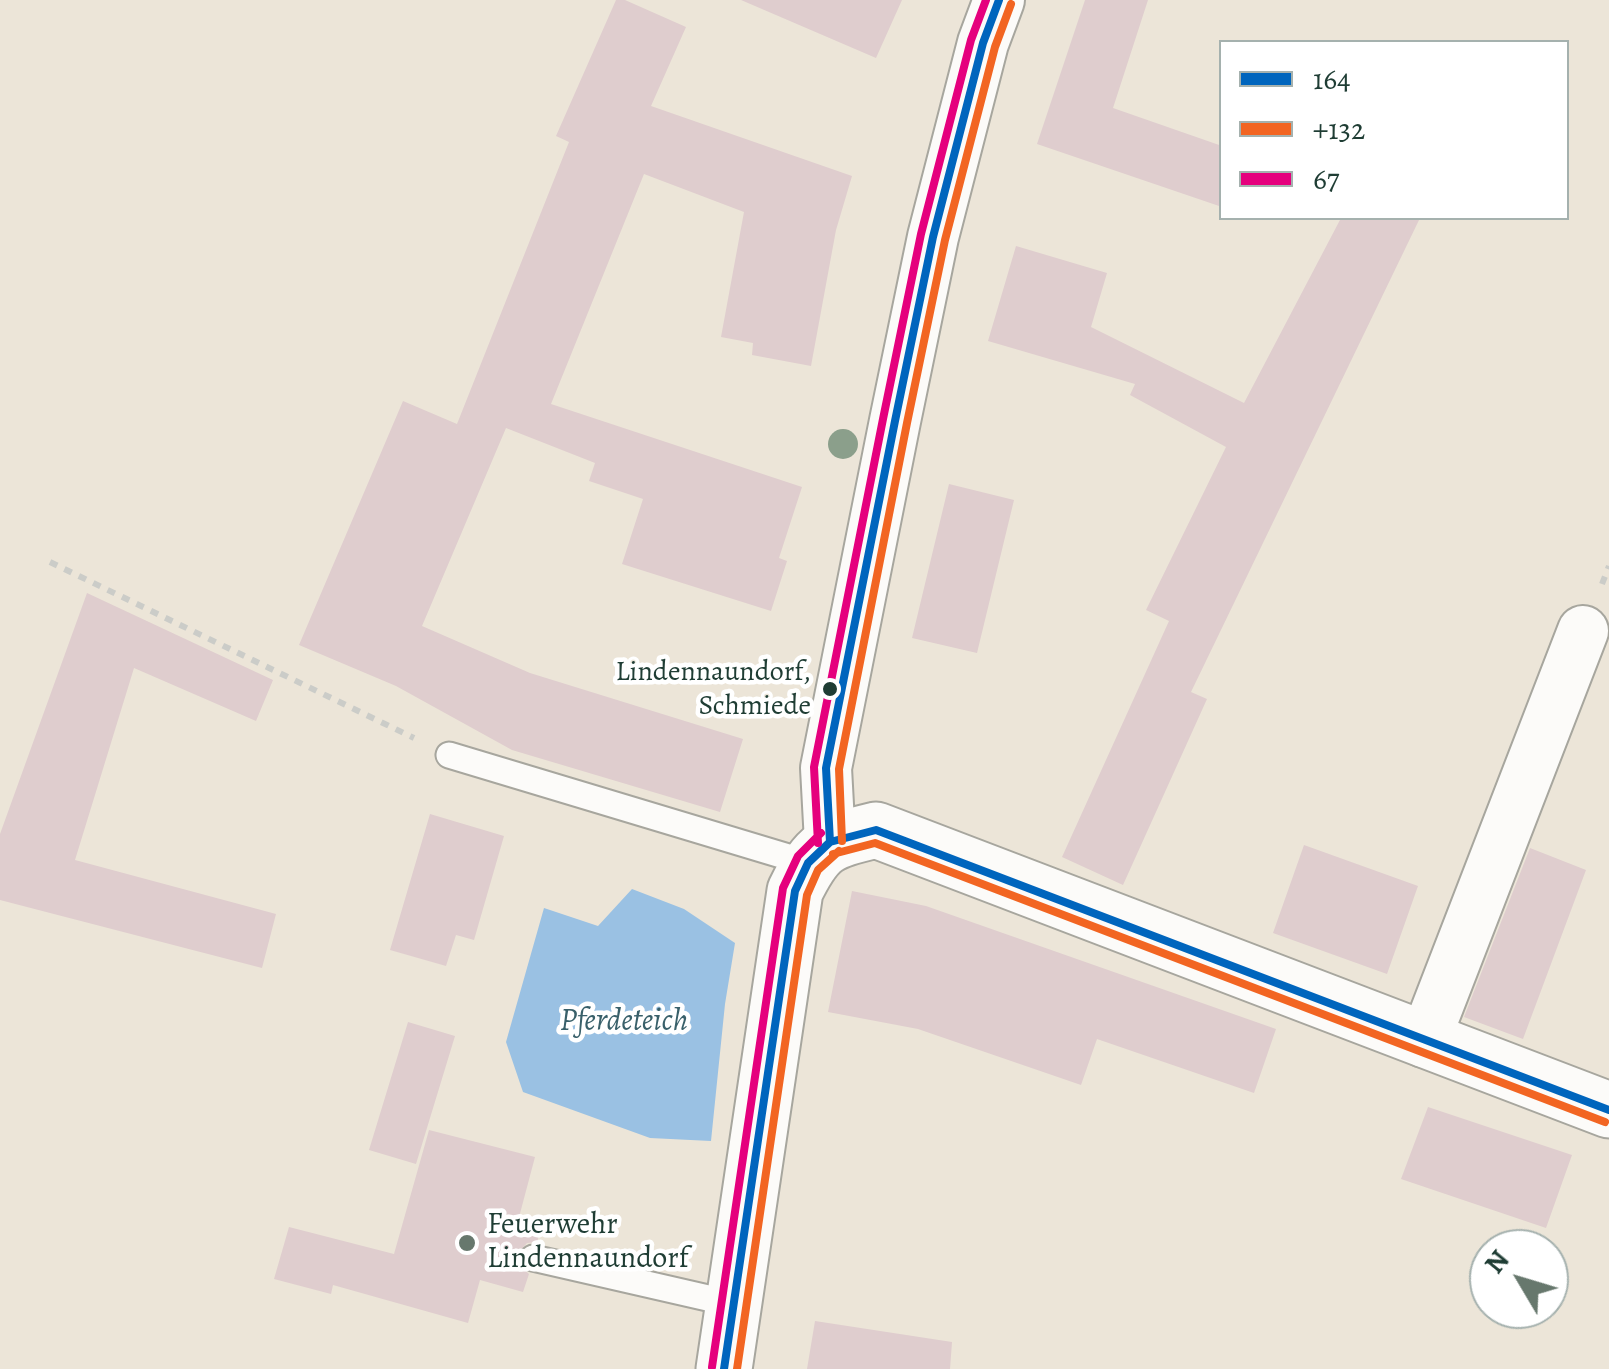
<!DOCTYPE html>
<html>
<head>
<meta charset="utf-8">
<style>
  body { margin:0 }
  #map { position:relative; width:1609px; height:1369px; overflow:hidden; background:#ece5d8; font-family:Alegreya,serif }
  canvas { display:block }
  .legend { position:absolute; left:1219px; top:40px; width:350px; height:180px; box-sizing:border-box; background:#fff; border:2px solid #a5b1ae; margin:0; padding:12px 18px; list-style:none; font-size:30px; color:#1f3d34 }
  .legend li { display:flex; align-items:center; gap:20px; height:50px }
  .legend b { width:50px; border:2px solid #a5b1ae }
  .north { position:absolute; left:1469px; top:1229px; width:100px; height:100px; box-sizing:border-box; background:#fff; border:2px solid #a5b1ae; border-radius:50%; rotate:308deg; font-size:28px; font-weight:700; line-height:40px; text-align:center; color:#1f3d34 }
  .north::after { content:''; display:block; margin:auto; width:35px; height:45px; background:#67786d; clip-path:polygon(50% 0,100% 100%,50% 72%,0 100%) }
</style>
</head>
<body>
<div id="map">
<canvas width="1609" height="1369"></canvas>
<ul class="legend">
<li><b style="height:12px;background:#0065bd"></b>164</li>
<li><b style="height:12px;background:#f26522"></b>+132</li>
<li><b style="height:12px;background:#e5007d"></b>67</li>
</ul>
<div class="north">N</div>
</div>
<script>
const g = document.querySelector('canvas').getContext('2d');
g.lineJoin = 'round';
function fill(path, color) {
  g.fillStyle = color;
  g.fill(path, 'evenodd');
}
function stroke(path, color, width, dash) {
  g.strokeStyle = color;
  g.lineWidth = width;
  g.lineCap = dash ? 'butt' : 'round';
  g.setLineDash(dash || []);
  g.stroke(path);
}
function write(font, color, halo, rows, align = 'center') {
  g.font = font + ' Alegreya,serif';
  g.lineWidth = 9;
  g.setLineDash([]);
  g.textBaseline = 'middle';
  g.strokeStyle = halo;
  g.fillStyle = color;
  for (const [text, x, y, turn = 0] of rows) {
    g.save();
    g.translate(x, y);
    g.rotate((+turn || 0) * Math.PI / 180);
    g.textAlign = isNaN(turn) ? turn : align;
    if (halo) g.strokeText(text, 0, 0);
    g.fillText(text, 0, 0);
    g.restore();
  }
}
fill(new Path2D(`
  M 632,889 L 684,909 L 735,943 L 725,1004 L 711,1141 L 650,1138 L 523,1092 L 506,1042 L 544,908 L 598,926 Z`), '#9ac1e3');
fill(new Path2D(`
  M 616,0 L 625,0 L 686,27 L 651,106 L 852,176 L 836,230 L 811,366 L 752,355 L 753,343 L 721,337 L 744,212 L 644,174 L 551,404 L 802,487 L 779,558 L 787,561 L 771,611 L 622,564 L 643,499 L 589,481 L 595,463 L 506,428 L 422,626 L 530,673 L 743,739 L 720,812 L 512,750 L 396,686 L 299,645 L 403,401 L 457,424 L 569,142 L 556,136 Z
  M 741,0 L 902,0 L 876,58 Z
  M 1085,0 L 1148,0 L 1113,108 L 1222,146 L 1222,207 L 1037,144 Z
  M 1341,218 L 1420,218 L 1191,692 L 1207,699 L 1123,885 L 1062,857 L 1169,621 L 1146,610 L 1226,447 L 1130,395 L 1135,384 L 988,341 L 1016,246 L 1107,273 L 1091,327 L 1244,403 Z
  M 949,484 L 1014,500 L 977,653 L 912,638 Z
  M 87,593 L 273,680 L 256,721 L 134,668 L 75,860 L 276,914 L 262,968 L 0,900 L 0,834 Z
  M 430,814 L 504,836 L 474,940 L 456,935 L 446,966 L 390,950 Z
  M 1304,845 L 1418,886 L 1387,974 L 1273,933 Z
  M 1530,848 L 1586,870 L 1523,1039 L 1464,1017 Z
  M 852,891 L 926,906 L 1276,1029 L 1254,1093 L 1097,1039 L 1081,1085 L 918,1029 L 828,1012 Z
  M 408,1022 L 455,1036 L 416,1164 L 369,1150 Z
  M 1428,1107 L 1572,1155 L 1546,1228 L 1401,1179 Z
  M 429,1130 L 535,1157 L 518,1221 L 541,1227 L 537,1242 L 527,1243 L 518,1253 L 518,1264 L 529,1274 L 523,1292 L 480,1280 L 468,1323 L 333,1285 L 331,1294 L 274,1279 L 289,1227 L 394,1254 Z
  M 815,1321 L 952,1342 L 950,1369 L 807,1369 Z`), '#dfcdce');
const lane = new Path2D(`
  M 449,755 L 808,863
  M 533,1258 L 734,1304`);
const street = new Path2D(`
  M 830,842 L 826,768 L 895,421 L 933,237 L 983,43 L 999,0
  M 1424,1042 L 1583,631`);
const secondary = new Path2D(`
  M 724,1369 L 795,891 C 818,844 827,842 876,830 L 1609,1110`);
stroke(lane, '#a7a69e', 29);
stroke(street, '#a7a69e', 54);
stroke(secondary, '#a7a69e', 59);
stroke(new Path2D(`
  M 50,562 L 414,738
  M 1602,584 L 1609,566`), '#cbccc8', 6, [8, 8]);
stroke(lane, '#fcfbf9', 25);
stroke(street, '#fcfbf9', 50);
stroke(secondary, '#fcfbf9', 55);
stroke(new Path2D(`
  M 830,842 L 826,768 L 895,421 L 933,237 L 983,43 L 999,0
  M 830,842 L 876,830 L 1609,1110
  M 724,1369 L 795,891 L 808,863 L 830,842`), '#0065bd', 8);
stroke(new Path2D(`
  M 842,841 L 839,769 L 907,423 L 945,240 L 995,47 L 1011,4
  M 833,854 L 875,843 L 1605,1122
  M 737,1369 L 807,895 L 818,870 L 839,851`), '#f26522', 8);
stroke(new Path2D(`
  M 818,843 L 814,767 L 883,419 L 921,234 L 971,40 L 986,0
  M 712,1367 L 783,888 L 798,856 L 821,833`), '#e5007d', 8);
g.fillStyle = '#8b9f8b';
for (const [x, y] of [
  [843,444]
]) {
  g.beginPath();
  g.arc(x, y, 15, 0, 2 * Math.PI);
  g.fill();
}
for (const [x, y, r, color] of [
  [830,689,9,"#1f3d34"],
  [467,1243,10,"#67786d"]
]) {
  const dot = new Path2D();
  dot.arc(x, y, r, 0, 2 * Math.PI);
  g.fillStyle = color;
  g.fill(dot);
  stroke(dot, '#fff', 4);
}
write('28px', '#1f3d34', '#fff', [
  ["Lindennaundorf,",811,673],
  ["Schmiede",811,707]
], 'right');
write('30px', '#1f3d34', '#fff', [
  ["Feuerwehr",487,1226],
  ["Lindennaundorf",487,1260]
], 'left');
write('italic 32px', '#39606a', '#fff', [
  ["Pferdeteich",624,1022]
]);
</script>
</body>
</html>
